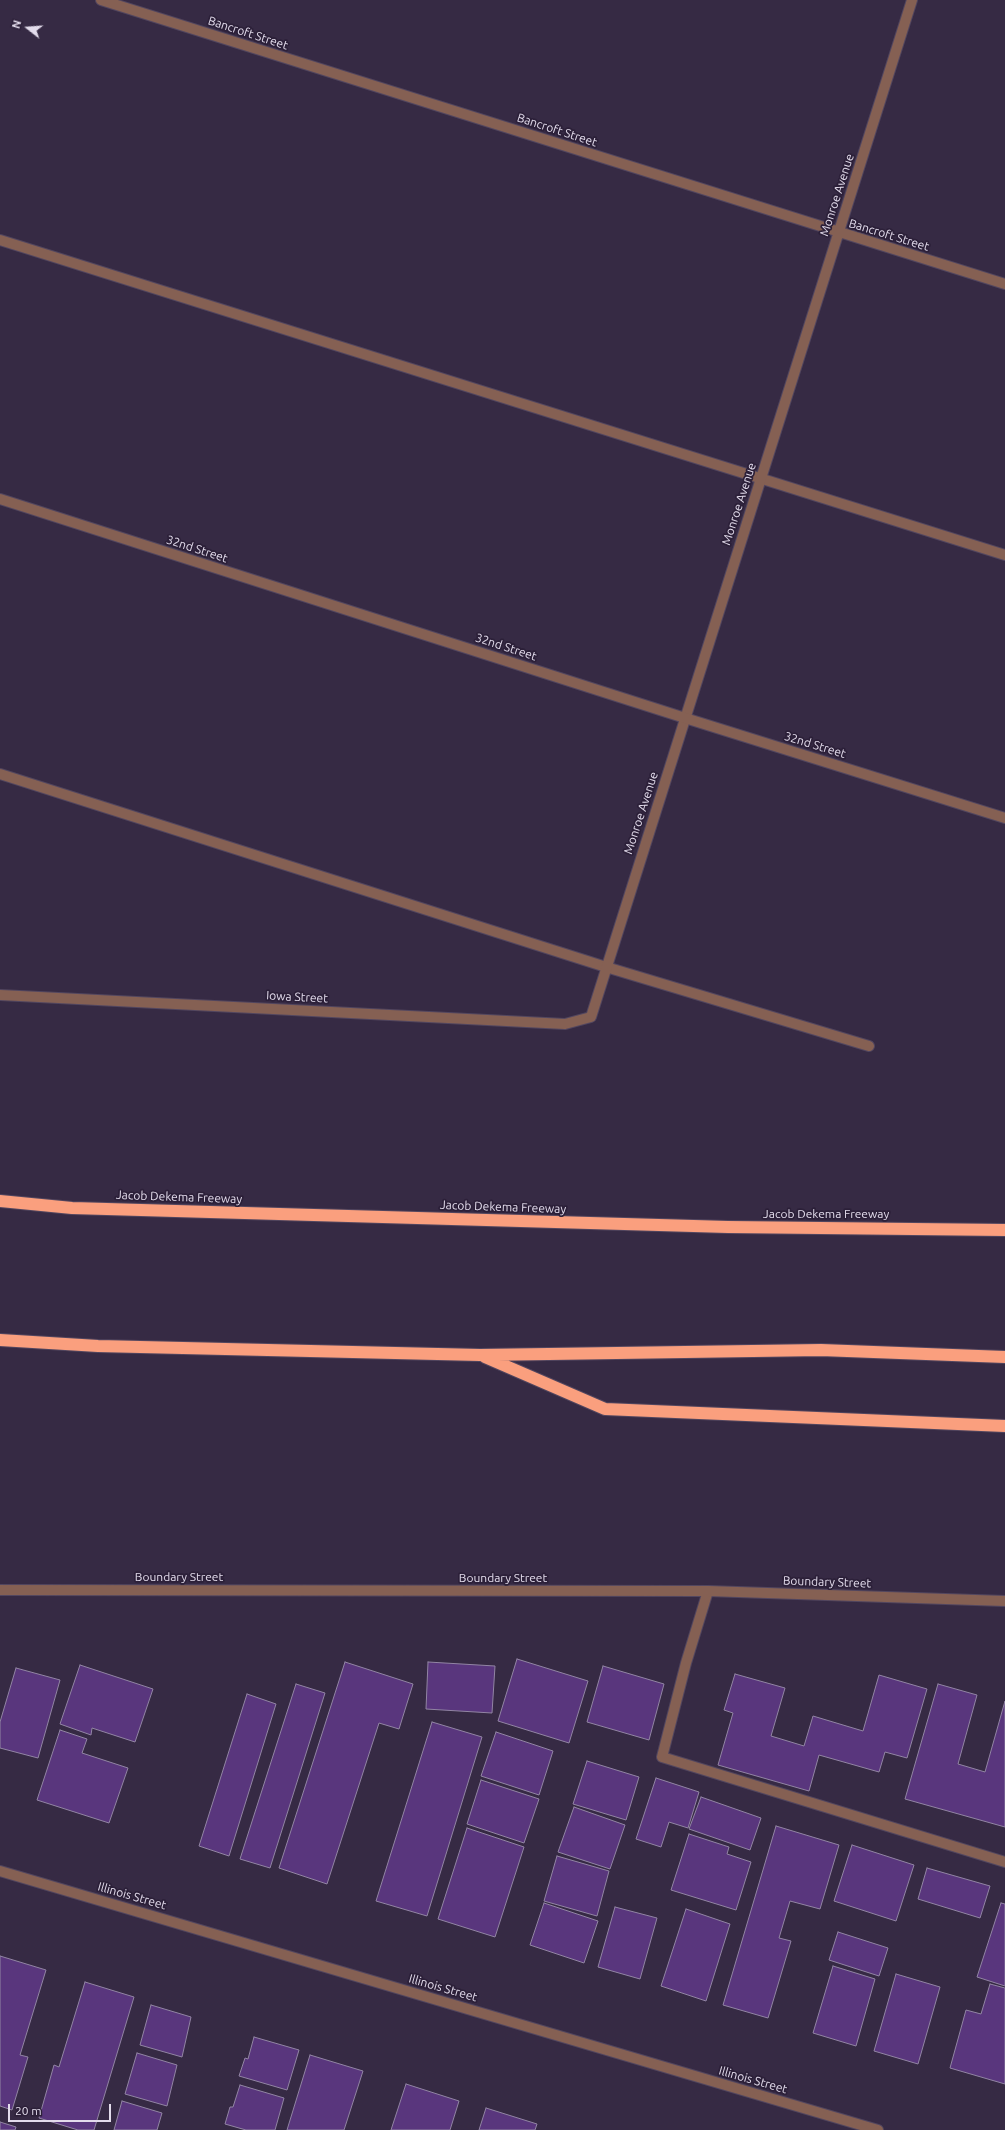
<!DOCTYPE html>
<style>
body{margin:0}
#map{position:relative;width:1005px;height:2130px;overflow:hidden;background:#362a44;font-family:Ubuntu,sans-serif}
canvas{display:block}
.north{position:absolute;left:8px;top:8px;width:40px;height:40px;-webkit-text-stroke:3px #2c2039;paint-order:stroke;rotate:287deg;font-size:11px;font-weight:700;line-height:16px;text-align:center;color:#e3dcec}
.north::after{content:'';display:block;margin:auto;width:14px;height:18px;background:#e3dcec;clip-path:polygon(50% 0,100% 100%,50% 72%,0 100%)}
.scale{position:absolute;left:8px;top:2104px;width:103px;height:18px;box-sizing:border-box;border:2px solid #e3dcec;border-top:0;padding-left:5px;font-size:12px;line-height:14px;white-space:nowrap;color:#e3dcec;-webkit-text-stroke:3px #2c2039;paint-order:stroke}
</style>
<div id="map">
<canvas width="1005" height="2130"></canvas>
<div class="north">N</div>
<div class="scale">20 m</div>
</div>
<script>
const g = document.querySelector('canvas').getContext('2d');
g.lineJoin = 'round';
function paint(path, color) { g.fillStyle = color; g.fill(path, 'evenodd'); }
const shape = rows => new Path2D(rows.map(r => 'M' + r).join(''));
function stroke(path, color, width, dash) { g.strokeStyle = color; g.lineWidth = width; g.lineCap = dash ? 'butt' : 'round'; g.setLineDash(dash || []); g.stroke(path); }
function write(font, color, halo, rows, align = 'center') {
  g.font = font + ' Ubuntu,sans-serif'; g.lineWidth = 3.5; g.setLineDash([]); g.textBaseline = 'middle'; g.strokeStyle = halo; g.fillStyle = color; for (const [text, x, y, turn = 0] of rows) {
    g.save(); g.translate(x, y); g.rotate((+turn || 0) * Math.PI / 180); g.textAlign = isNaN(turn) ? turn : align; if (halo) g.strokeText(text, 0, 0); g.fillText(text, 0, 0); g.restore();
  }
}
const building = shape([
 [517,1659,588,1681,569,1743,498,1721,517,1659],
 [345,1662,413,1684,399,1729,379,1723,327,1884,279,1868,345,1662],
 [428,1662,495,1666,492,1713,426,1709,428,1662],
 [80,1665,153,1689,135,1742,92,1728,91,1735,60,1724,80,1665],
 [603,1666,664,1684,649,1740,587,1722,603,1666],
 [16,1668,60,1680,38,1758,0,1748,0,1722,16,1668],
 [735,1674,785,1688,771,1736,804,1746,813,1716,863,1731,879,1675,927,1689,907,1758,885,1752,879,1772,819,1755,809,1791,718,1765,733,1713,724,1710,735,1674],
 [296,1684,325,1693,270,1868,240,1859,296,1684],
 [938,1684,977,1695,958,1764,985,1772,1005,1701,1005,1827,905,1799,938,1684],
 [247,1694,276,1704,229,1856,199,1846,247,1694],
 [432,1722,482,1737,427,1916,376,1901,432,1722],
 [60,1730,87,1739,82,1753,128,1768,109,1823,37,1800,60,1730],
 [496,1732,553,1751,539,1795,481,1776,496,1732],
 [587,1761,639,1777,626,1820,573,1804,587,1761],
 [656,1778,699,1792,688,1828,669,1822,661,1847,636,1839,656,1778],
 [481,1780,539,1799,524,1843,467,1824,481,1780],
 [701,1797,761,1818,750,1850,689,1829,701,1797],
 [574,1807,625,1825,610,1869,558,1852,574,1807],
 [776,1826,839,1845,820,1909,790,1901,779,1938,791,1941,768,2018,723,2005,776,1826],
 [467,1828,524,1847,495,1937,438,1919,467,1828],
 [689,1834,729,1847,727,1854,751,1862,736,1910,671,1890,689,1834],
 [852,1845,914,1865,896,1921,834,1901,852,1845],
 [557,1856,609,1871,597,1916,544,1901,557,1856],
 [927,1868,990,1886,980,1918,918,1899,927,1868],
 [544,1903,598,1921,584,1963,530,1945,544,1903],
 [1001,1903,1005,1904,1005,1986,977,1977,1001,1903],
 [615,1907,657,1918,640,1979,598,1967,615,1907],
 [686,1909,730,1924,706,2001,661,1986,686,1909],
 [838,1932,888,1948,879,1976,829,1960,838,1932],
 [0,1956,46,1970,20,2055,28,2057,12,2110,0,2106,0,1956],
 [833,1966,875,1979,856,2046,813,2033,833,1966],
 [896,1974,940,1987,918,2064,874,2051,896,1974],
 [85,1982,134,1997,94,2130,78,2130,39,2118,54,2065,59,2067,85,1982],
 [990,1984,1005,1988,1005,2084,950,2068,966,2010,981,2014,990,1984],
 [151,2005,191,2017,182,2057,140,2045,151,2005],
 [254,2037,299,2050,287,2090,239,2076,245,2058,248,2059,254,2037],
 [137,2053,177,2065,167,2106,125,2094,137,2053],
 [310,2055,363,2071,344,2130,287,2130,310,2055],
 [406,2084,459,2101,450,2130,391,2130,406,2084],
 [240,2085,284,2098,275,2130,246,2130,225,2124,230,2107,233,2107,240,2085],
 [122,2101,162,2113,157,2130,114,2130,122,2101],
 [486,2108,537,2124,535,2130,479,2130,486,2108],
 [0,2122,16,2127,15,2130,0,2130,0,2122]
]);
paint(building, '#59367d');
stroke(building, '#9285a4', 1);
const service = shape([
 [0,240,1005,555],
 [0,774,606,967,869,1046],
 [708,1591,686,1663,662,1757,1005,1862]
]);
const minor = shape([
 [101,0,1005,284],
 [0,995,565,1024,591,1017,912,0],
 [0,1590,708,1591,1005,1601],
 [0,1871,878,2130]
]);
const tertiary = shape([
 [0,499,685,718,1005,818]
]);
const motorway = shape([
 [0,1201,72,1208,728,1227,1005,1230],
 [0,1340,98,1346,480,1355,821,1350,1005,1357],
 [485,1357,605,1409,1005,1426]
]);
stroke(service, '#52465f', 12);
stroke(minor, '#52465f', 12);
stroke(tertiary, '#52465f', 12);
stroke(motorway, '#52465f', 14);
stroke(service, '#856053', 10);
stroke(minor, '#856053', 10);
stroke(tertiary, '#856053', 10);
stroke(motorway, '#fa9f7e', 12);
write('12px', '#e3dcec', '#2c2039', [
 ["Bancroft Street",248,33,18],
 ["Bancroft Street",557,130,18],
 ["Monroe Avenue",837,195,-72],
 ["Bancroft Street",889,235,17],
 ["Monroe Avenue",739,504,-72],
 ["32nd Street",197,549,18],
 ["32nd Street",506,647,18],
 ["32nd Street",815,745,17],
 ["Monroe Avenue",641,813,-72],
 ["Iowa Street",297,997,3],
 ["Jacob Dekema Freeway",179,1197,2],
 ["Jacob Dekema Freeway",503,1207,2],
 ["Jacob Dekema Freeway",826,1214],
 ["Boundary Street",179,1577],
 ["Boundary Street",503,1578],
 ["Boundary Street",827,1582,2],
 ["Illinois Street",132,1896,16],
 ["Illinois Street",443,1988,16],
 ["Illinois Street",753,2080,16]
]);
</script>
